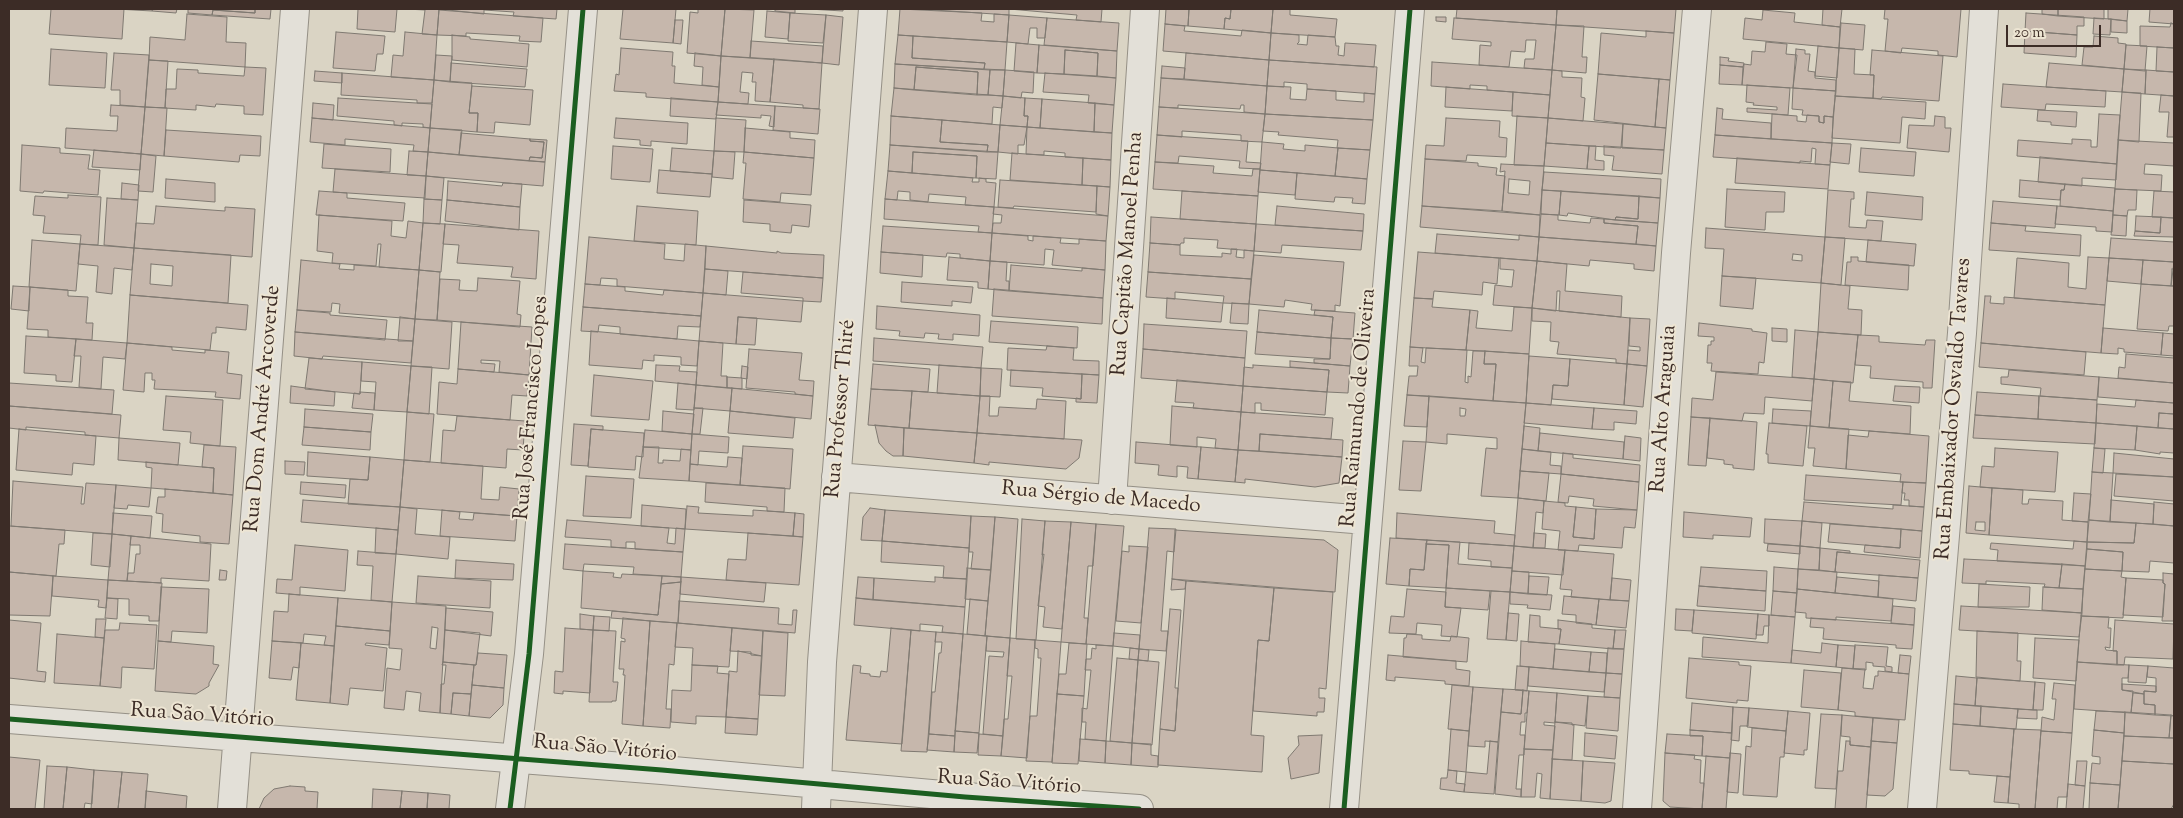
<!DOCTYPE html>
<meta charset="utf-8">
<style>
body{margin:0}
#map{position:relative;width:2183px;height:818px;overflow:hidden;background:#dad4c4;font-family:"Sorts Mill Goudy",serif}
canvas{display:block}
.frame{position:absolute;inset:0;border:10px solid #3c2c26;pointer-events:none}
.scale{position:absolute;left:2006px;top:25px;width:95px;height:22px;box-sizing:border-box;border:2px solid #3c2c26;border-top:0;padding-left:6px;font-size:15px;line-height:18px;white-space:nowrap;color:#3c2c26;-webkit-text-stroke:4px #ede5d3;paint-order:stroke}
</style>
<div id="map">
<canvas width="2183" height="818"></canvas>
<div class="frame"></div>
<div class="scale">20 m</div>
</div>
<script>
const g = document.querySelector('canvas').getContext('2d');
g.lineJoin = 'round';
function paint(path, color) { g.fillStyle = color; g.fill(path, 'evenodd'); }
const shape = rows => new Path2D(rows.map(r => 'M' + r).join(''));
function stroke(path, color, width, dash) { g.strokeStyle = color; g.lineWidth = width; g.lineCap = dash ? 'butt' : 'round'; g.setLineDash(dash || []); g.stroke(path); }
function write(font, color, halo, rows, align = 'center') {
  g.font = font + ' "Sorts Mill Goudy",serif'; g.lineWidth = 4; g.setLineDash([]); g.textBaseline = 'middle'; g.strokeStyle = halo; g.fillStyle = color; for (const [text, x, y, turn = 0] of rows) {
    g.save(); g.translate(x, y); g.rotate((+turn || 0) * Math.PI / 180); g.textAlign = isNaN(turn) ? turn : align; if (halo) g.strokeText(text, 0, 0); g.fillText(text, 0, 0); g.restore();
  }
}
const building = shape([
 [51,9,124,9,122,39,49,34,51,9],
 [116,9,153,9,152,11,116,9],
 [153,9,177,9,176,13,152,11,153,9],
 [188,9,255,9,255,13,213,10,212,15,188,13,188,9],
 [255,9,271,9,270,19,212,15,213,10,255,13,255,9],
 [358,9,397,9,395,32,357,29,358,9],
 [406,9,439,9,437,35,422,34,425,10,406,9],
 [439,9,557,9,556,19,513,16,514,12,484,10,484,14,439,9],
 [623,9,676,9,673,43,620,39,623,9],
 [698,9,725,9,721,56,687,53,690,12,698,13,698,9],
 [725,9,754,10,750,58,721,56,725,9],
 [775,9,795,9,795,13,775,11,775,9],
 [808,9,843,9,843,11,808,9],
 [900,9,982,13,981,21,994,22,994,14,1009,15,1007,42,898,35,900,9],
 [919,9,1009,9,1009,15,919,9],
 [1009,9,1102,9,1101,22,1076,20,1077,15,1009,9],
 [1166,9,1189,9,1188,26,1165,24,1166,9],
 [1189,9,1231,9,1230,19,1225,18,1224,29,1188,26,1189,9],
 [1231,9,1273,9,1271,33,1224,29,1225,18,1230,19,1231,9],
 [1273,9,1290,9,1290,15,1337,19,1335,37,1271,33,1273,9],
 [1457,9,1557,9,1556,25,1456,18,1457,9],
 [1557,9,1676,9,1674,33,1556,25,1557,9],
 [1823,9,1842,9,1840,27,1822,25,1823,9],
 [1885,9,1961,9,1957,57,1938,55,1938,51,1902,48,1901,53,1885,51,1888,19,1884,19,1885,9],
 [2042,9,2058,9,2058,16,2042,14,2042,9],
 [2058,9,2104,9,2104,19,2058,16,2058,9],
 [2108,9,2128,9,2127,21,2108,19,2108,9],
 [2150,9,2174,9,2174,24,2149,22,2150,9],
 [439,10,543,18,541,42,519,41,520,36,466,33,466,36,437,35,439,10],
 [1763,10,1795,13,1794,22,1840,27,1839,48,1743,39,1745,18,1762,20,1763,10],
 [767,11,790,13,788,39,765,37,767,11],
 [790,13,826,15,823,43,788,41,790,13],
 [2026,13,2084,17,2084,26,2077,26,2077,35,2025,31,2026,13],
 [187,14,227,17,226,42,246,43,245,67,149,60,150,37,185,40,187,14],
 [826,15,843,17,839,65,822,63,826,15],
 [1009,15,1047,18,1045,38,1037,38,1037,28,1030,28,1028,44,1007,42,1009,15],
 [1436,17,1446,17,1446,22,1436,21,1436,17],
 [1047,18,1119,23,1117,51,1044,45,1047,18],
 [1454,18,1556,25,1552,70,1524,68,1525,59,1534,59,1536,40,1526,40,1525,52,1511,51,1509,67,1479,65,1480,45,1491,46,1491,42,1452,39,1454,18],
 [2094,18,2111,19,2110,35,2093,34,2094,18],
 [2111,19,2127,21,2127,33,2111,32,2111,19],
 [675,20,683,20,681,44,673,43,675,20],
 [1841,23,1865,25,1863,50,1839,48,1841,23],
 [2171,23,2174,24,2174,48,2140,46,2140,26,2170,27,2171,23],
 [1165,24,1185,26,1184,31,1241,36,1242,30,1271,33,1269,60,1163,51,1165,24],
 [1556,25,1584,26,1582,57,1587,57,1586,73,1552,70,1556,25],
 [1646,31,1674,33,1670,80,1598,74,1601,33,1646,37,1646,31],
 [2025,31,2077,35,2076,57,2024,53,2025,31],
 [336,32,385,36,383,54,377,54,375,71,333,68,336,32],
 [405,32,437,35,434,80,391,77,393,55,403,56,405,32],
 [1271,33,1299,35,1299,42,1297,44,1307,45,1308,35,1335,37,1336,46,1339,46,1338,55,1344,56,1345,43,1376,45,1374,67,1269,60,1271,33],
 [452,35,470,37,470,39,529,44,527,67,452,60,452,35],
 [898,35,913,36,912,58,985,63,984,69,895,64,898,35],
 [913,36,1007,42,1005,70,984,69,985,63,912,58,913,36],
 [2094,36,2118,38,2118,43,2126,44,2124,69,2082,65,2084,47,2093,47,2094,36],
 [751,41,823,46,822,63,750,58,751,41],
 [1766,42,1787,44,1786,54,1797,55,1793,88,1742,85,1744,64,1751,65,1752,51,1765,52,1766,42],
 [1016,43,1039,45,1037,73,1014,71,1016,43],
 [1039,45,1117,51,1116,78,1097,76,1098,53,1065,50,1064,74,1037,73,1039,45],
 [2126,45,2147,46,2145,71,2124,69,2126,45],
 [1818,46,1839,48,1837,78,1815,76,1818,46],
 [2157,47,2174,48,2174,72,2156,71,2157,47],
 [621,48,673,52,672,66,675,66,674,83,719,87,718,102,646,97,646,93,614,91,616,74,619,75,621,48],
 [1839,48,1855,49,1854,74,1874,75,1873,98,1835,96,1839,48],
 [51,49,107,53,105,88,49,85,51,49],
 [1796,49,1805,50,1805,54,1810,54,1808,71,1815,72,1815,78,1836,80,1836,91,1793,88,1796,49],
 [1065,50,1098,53,1097,76,1064,74,1065,50],
 [1872,50,1943,56,1939,101,1882,97,1881,99,1873,98,1874,75,1870,75,1872,50],
 [114,53,149,55,145,107,120,105,120,90,111,90,114,53],
 [695,53,721,56,719,87,702,85,703,67,694,66,695,53],
 [1186,53,1269,60,1267,86,1184,79,1186,53],
 [436,55,452,56,450,82,434,80,436,55],
 [721,56,774,59,770,102,755,101,756,82,752,82,753,73,742,72,740,92,749,93,748,104,718,102,721,56],
 [1720,57,1729,58,1728,61,1744,63,1743,67,1720,65,1720,57],
 [774,59,822,63,819,109,803,108,803,105,770,102,774,59],
 [149,60,168,61,165,108,145,107,149,60],
 [1269,60,1377,67,1375,94,1307,89,1307,84,1284,82,1284,87,1267,86,1269,60],
 [1432,62,1552,70,1550,95,1487,90,1487,86,1470,85,1470,89,1431,86,1432,62],
 [451,63,527,69,525,87,450,82,451,63],
 [2049,63,2124,69,2122,92,2046,87,2049,63],
 [895,64,990,70,988,95,977,95,978,72,916,67,914,90,894,88,895,64],
 [1720,65,1743,67,1742,85,1719,84,1720,65],
 [1162,66,1185,68,1184,79,1161,78,1162,66],
 [245,67,266,68,263,115,244,114,244,106,216,104,215,107,196,105,196,110,165,108,166,89,176,89,177,69,198,70,198,73,244,76,245,67],
 [916,67,978,72,977,95,914,90,916,67],
 [2124,69,2146,70,2145,94,2122,92,2124,69],
 [990,70,1005,70,1003,96,988,95,990,70],
 [1005,70,1034,72,1033,93,1022,92,1021,98,1003,96,1005,70],
 [1552,70,1562,71,1562,77,1582,78,1581,97,1585,98,1583,121,1548,118,1552,70],
 [2146,70,2174,72,2174,96,2145,94,2146,70],
 [315,71,342,73,342,83,314,81,315,71],
 [342,73,434,80,432,103,417,103,417,100,341,95,342,73],
 [1045,73,1116,78,1114,105,1088,103,1089,95,1043,92,1045,73],
 [1598,74,1659,79,1655,127,1594,120,1598,74],
 [1161,78,1267,86,1265,114,1244,112,1244,105,1241,105,1240,109,1178,105,1178,108,1159,107,1161,78],
 [1659,79,1670,80,1666,128,1655,127,1659,79],
 [434,80,472,83,469,113,478,113,477,132,430,128,434,80],
 [2003,84,2106,91,2105,107,2046,104,2045,110,2001,107,2003,84],
 [1747,85,1790,88,1788,115,1747,112,1747,108,1777,110,1777,107,1753,105,1754,103,1746,102,1747,85],
 [472,86,533,90,530,125,495,122,494,133,477,132,478,113,469,113,472,86],
 [1267,86,1291,87,1290,99,1306,100,1307,89,1336,91,1336,100,1364,102,1364,93,1375,94,1373,120,1265,114,1267,86],
 [1446,87,1513,92,1512,111,1445,107,1446,87],
 [894,88,1003,96,1002,108,993,107,992,124,891,116,894,88],
 [1793,88,1836,91,1833,117,1824,116,1824,123,1819,122,1819,116,1802,115,1803,110,1792,109,1793,88],
 [1513,92,1550,95,1548,118,1512,116,1513,92],
 [2122,92,2141,93,2139,142,2118,140,2122,92],
 [2161,95,2174,96,2174,137,2167,137,2169,112,2159,112,2161,95],
 [1003,96,1025,98,1024,116,1028,116,1027,127,1000,125,1003,96],
 [1835,96,1926,102,1925,119,1902,117,1900,143,1832,138,1835,96],
 [338,98,432,104,430,128,423,127,423,124,402,123,402,126,394,125,394,121,337,116,338,98],
 [671,98,718,102,716,119,670,116,671,98],
 [1025,98,1042,99,1040,128,1027,127,1028,116,1024,116,1025,98],
 [1042,99,1095,103,1094,132,1040,128,1042,99],
 [718,102,775,106,774,127,769,126,771,116,761,115,761,118,716,115,718,102],
 [313,103,334,105,333,120,312,118,313,103],
 [1095,103,1114,105,1112,133,1094,132,1095,103],
 [111,105,145,107,141,154,65,148,66,128,117,131,118,116,110,116,111,105],
 [775,106,820,109,818,134,773,130,775,106],
 [145,107,167,108,164,156,141,154,145,107],
 [1159,107,1265,114,1262,142,1241,141,1241,135,1182,131,1182,137,1157,135,1159,107],
 [1717,108,1723,109,1722,119,1771,123,1771,139,1715,135,1717,108],
 [2038,110,2077,112,2076,127,2051,125,2051,122,2037,121,2038,110],
 [1265,114,1373,120,1370,150,1337,148,1338,140,1278,135,1279,132,1263,131,1265,114],
 [1772,114,1797,116,1797,121,1806,122,1807,115,1819,116,1819,122,1824,123,1824,116,1833,117,1832,143,1771,139,1772,114],
 [2099,114,2120,115,2117,164,2017,156,2018,140,2072,144,2072,139,2091,140,2091,147,2097,147,2099,114],
 [891,116,942,120,940,142,988,145,987,152,890,145,891,116],
 [1517,116,1548,118,1544,166,1514,165,1517,116],
 [1935,116,1945,117,1945,128,1951,128,1949,152,1907,148,1909,125,1934,126,1935,116],
 [312,118,430,128,428,152,413,151,414,145,345,139,345,145,310,142,312,118],
 [616,118,688,123,687,144,651,141,651,146,640,145,640,140,614,138,616,118],
 [716,118,746,120,744,152,714,151,716,118],
 [1446,118,1500,121,1499,137,1507,138,1506,157,1467,155,1466,161,1425,159,1426,145,1444,146,1446,118],
 [1548,118,1623,124,1621,148,1546,143,1548,118],
 [942,120,1000,125,998,152,987,152,988,145,940,142,942,120],
 [1623,124,1666,128,1664,150,1622,148,1623,124],
 [1000,125,1027,127,1024,145,1018,145,1018,154,998,152,1000,125],
 [1027,127,1112,133,1111,160,1065,157,1065,153,1044,151,1044,155,1026,154,1027,127],
 [430,128,462,130,459,155,428,152,430,128],
 [745,128,790,132,790,138,815,140,814,158,744,152,745,128],
 [166,130,261,136,260,156,240,155,239,162,164,156,166,130],
 [461,133,530,139,530,141,544,142,542,158,530,157,529,161,459,155,461,133],
 [1157,135,1248,141,1246,162,1261,163,1260,169,1239,168,1240,161,1179,156,1178,163,1155,162,1157,135],
 [1715,135,1832,143,1830,165,1815,164,1816,149,1812,148,1811,162,1800,161,1800,163,1713,157,1715,135],
 [530,139,547,140,545,162,529,161,530,157,542,158,544,142,530,141,530,139],
 [2118,140,2174,143,2174,166,2145,164,2144,174,2162,175,2161,191,2115,189,2118,140],
 [1262,142,1284,144,1283,149,1305,151,1305,145,1338,148,1335,176,1260,170,1262,142],
 [1546,143,1589,146,1587,169,1544,166,1546,143],
 [1832,143,1851,144,1849,164,1830,162,1832,143],
 [324,144,391,149,390,172,322,168,324,144],
 [22,145,60,148,60,153,90,155,88,169,100,170,98,195,44,191,43,193,20,191,22,145],
 [890,145,998,152,996,179,976,178,977,156,913,152,912,173,888,171,890,145],
 [613,146,653,149,650,182,611,179,613,146],
 [1589,146,1596,146,1595,160,1604,161,1604,170,1587,169,1589,146],
 [1604,146,1664,150,1662,174,1612,170,1614,156,1604,155,1604,146],
 [672,148,714,151,712,174,670,171,672,148],
 [1338,148,1370,150,1367,179,1335,176,1338,148],
 [1861,148,1916,152,1914,176,1859,172,1861,148],
 [94,150,141,154,140,170,92,167,94,150],
 [409,151,428,152,426,176,407,175,409,151],
 [714,151,735,152,733,179,712,177,714,151],
 [428,152,545,162,543,186,426,176,428,152],
 [744,152,814,158,811,195,781,193,780,202,743,199,746,163,743,163,744,152],
 [913,152,977,156,976,178,912,173,913,152],
 [1012,153,1083,158,1082,185,1010,180,1012,153],
 [141,154,156,156,153,192,138,191,141,154],
 [2040,157,2117,164,2116,180,2082,178,2082,186,2038,182,2040,157],
 [1083,158,1111,160,1110,187,1082,185,1083,158],
 [1737,158,1830,165,1828,189,1735,183,1737,158],
 [1425,159,1478,163,1478,166,1497,168,1496,175,1505,176,1502,211,1422,206,1425,159],
 [1155,162,1214,166,1213,173,1252,176,1253,169,1260,169,1258,196,1153,189,1155,162],
 [1501,164,1544,166,1540,215,1502,211,1505,171,1500,172,1501,164],
 [1509,179,1530,181,1529,195,1508,193,1509,179],
 [335,169,426,176,425,198,333,192,335,169],
 [659,170,712,174,710,197,657,193,659,170],
 [1260,170,1297,173,1295,195,1258,192,1260,170],
 [888,171,973,178,972,182,979,182,979,178,986,179,986,182,996,183,994,207,965,205,966,197,929,194,928,202,910,200,910,192,898,191,897,200,885,199,888,171],
 [1544,172,1661,179,1660,198,1542,190,1544,172],
 [1297,173,1367,179,1365,204,1352,203,1353,198,1335,197,1334,202,1295,199,1297,173],
 [426,176,444,178,442,200,424,199,426,176],
 [166,179,215,183,215,202,165,198,166,179],
 [1000,180,1097,186,1096,212,1014,206,1013,208,998,207,1000,180],
 [2020,180,2065,184,2064,190,2061,190,2060,200,2019,197,2020,180],
 [448,181,502,186,503,183,522,184,520,207,447,200,448,181],
 [122,183,139,185,138,200,121,199,122,183],
 [2065,184,2115,188,2113,211,2060,206,2061,190,2064,190,2065,184],
 [1097,186,1110,187,1108,216,1096,214,1097,186],
 [1727,189,1785,192,1784,212,1766,212,1765,230,1725,227,1727,189],
 [2115,189,2137,190,2136,210,2128,210,2127,216,2113,215,2115,189],
 [1542,190,1561,191,1559,215,1541,214,1542,190],
 [1828,190,1854,192,1854,199,1851,199,1849,227,1866,228,1867,220,1883,221,1881,241,1825,237,1828,190],
 [319,191,347,193,347,198,405,203,403,221,316,215,319,191],
 [1182,191,1258,196,1256,224,1180,219,1182,191],
 [1561,191,1639,196,1638,219,1616,217,1615,220,1568,213,1567,216,1559,215,1561,191],
 [2154,191,2174,192,2174,218,2152,217,2154,191],
 [1867,192,1923,197,1922,220,1865,215,1867,192],
 [68,195,101,197,98,245,80,244,81,235,43,233,45,216,33,215,35,196,68,198,68,195],
 [1639,196,1660,198,1658,223,1615,220,1616,217,1638,219,1639,196],
 [107,198,138,200,134,248,104,245,107,198],
 [424,199,442,200,440,224,423,223,424,199],
 [885,199,994,207,992,233,978,232,979,226,884,219,885,199],
 [447,200,520,207,519,230,445,221,447,200],
 [744,200,811,205,809,227,792,225,791,233,770,231,770,224,743,222,744,200],
 [1993,201,2057,206,2055,228,1991,223,1993,201],
 [156,206,225,211,225,207,255,209,252,257,134,248,136,223,154,224,156,206],
 [637,206,698,211,696,245,634,241,637,206],
 [1277,206,1364,214,1363,231,1275,225,1277,206],
 [1422,206,1540,215,1539,237,1420,227,1422,206],
 [2057,206,2113,211,2112,232,2096,231,2096,227,2055,224,2057,206],
 [994,207,1108,216,1106,241,992,233,993,223,1001,223,1002,215,993,214,994,207],
 [1541,214,1558,215,1558,220,1590,223,1591,218,1604,219,1604,223,1638,226,1636,244,1539,237,1541,214],
 [319,215,392,221,391,236,406,238,408,221,423,223,419,270,379,267,381,244,378,244,376,266,332,263,333,253,317,251,319,215],
 [2113,215,2127,216,2126,236,2111,235,2113,215],
 [2136,216,2161,217,2160,233,2135,231,2136,216],
 [1151,217,1256,224,1254,251,1217,248,1218,240,1184,238,1184,243,1181,243,1180,245,1150,243,1151,217],
 [2161,217,2174,218,2174,237,2134,236,2135,231,2160,233,2161,217],
 [1604,219,1658,223,1656,246,1636,244,1638,226,1604,223,1604,219],
 [423,223,445,224,441,272,419,270,423,223],
 [1991,223,2026,226,2025,231,2081,235,2080,256,1989,250,1991,223],
 [445,224,539,231,536,279,511,277,513,267,457,263,459,245,443,244,445,224],
 [1256,224,1363,231,1361,250,1282,245,1281,253,1254,251,1256,224],
 [883,226,992,233,990,261,960,258,960,254,947,253,946,257,881,252,883,226],
 [1706,228,1825,237,1821,283,1722,276,1724,249,1705,248,1706,228],
 [1793,254,1802,255,1802,261,1792,260,1793,254],
 [992,233,1028,236,1028,240,1033,241,1033,236,1061,238,1060,243,1079,244,1079,239,1106,241,1105,270,1052,265,1054,250,1045,249,1044,265,990,261,992,233],
 [1437,234,1519,240,1519,235,1539,237,1537,261,1435,253,1437,234],
 [589,237,665,244,664,259,684,261,685,244,706,246,703,293,617,286,617,279,601,278,600,285,585,284,589,237],
 [1539,237,1656,246,1654,271,1634,269,1634,264,1590,260,1589,266,1537,261,1539,237],
 [1825,237,1845,238,1841,285,1821,283,1825,237],
 [2111,238,2174,242,2174,262,2109,258,2111,238],
 [32,240,80,244,76,291,29,287,32,240],
 [1868,240,1916,244,1914,266,1866,262,1868,240],
 [1150,243,1180,245,1180,255,1222,257,1222,253,1231,254,1231,249,1237,249,1236,257,1244,258,1244,250,1254,251,1251,279,1148,272,1150,243],
 [80,244,134,248,132,270,114,268,112,294,96,292,98,266,78,264,80,244],
 [706,246,777,253,777,251,781,253,824,255,823,278,705,269,706,246],
 [134,248,231,255,228,303,130,295,134,248],
 [151,264,173,266,172,286,150,284,151,264],
 [881,252,923,255,922,277,880,273,881,252],
 [1418,252,1499,258,1497,284,1483,282,1482,295,1434,291,1433,299,1414,298,1418,252],
 [1254,255,1344,262,1340,306,1335,305,1335,311,1311,310,1312,304,1285,300,1284,307,1249,304,1254,255],
 [949,257,990,261,988,289,978,288,978,282,947,280,949,257],
 [1851,257,1858,257,1858,261,1909,265,1908,290,1845,285,1847,262,1851,262,1851,257],
 [2088,257,2109,258,2105,305,2014,298,2017,258,2069,263,2068,287,2086,289,2088,257],
 [1500,258,1537,261,1532,308,1493,305,1495,285,1512,287,1514,270,1500,269,1500,258],
 [2109,258,2143,260,2141,284,2107,281,2109,258],
 [301,260,340,264,339,269,354,270,354,265,419,270,415,319,339,313,340,304,332,303,331,312,297,310,301,260],
 [2143,260,2174,262,2171,286,2141,284,2143,260],
 [990,261,1007,262,1006,281,1009,281,1009,291,988,289,990,261],
 [1537,261,1567,264,1565,291,1622,296,1621,317,1559,311,1560,291,1557,291,1556,311,1532,308,1537,261],
 [1011,265,1082,271,1082,268,1105,270,1103,298,1009,291,1011,265],
 [705,269,728,271,726,295,703,293,705,269],
 [2172,269,2174,269,2174,286,2171,286,2172,269],
 [419,270,440,272,437,320,415,319,419,270],
 [743,272,823,278,821,302,803,301,803,298,741,293,743,272],
 [1148,272,1251,279,1249,304,1223,303,1224,296,1175,292,1175,299,1146,297,1148,272],
 [1722,276,1756,278,1753,309,1720,306,1722,276],
 [478,278,520,281,517,314,521,315,520,327,437,320,440,279,460,280,459,290,477,291,478,278],
 [902,282,973,287,971,303,952,301,952,306,901,302,902,282],
 [1821,283,1850,286,1848,309,1862,310,1861,335,1818,332,1821,283],
 [585,284,625,287,625,291,663,295,664,290,703,293,701,316,583,307,585,284],
 [2141,284,2174,286,2174,326,2169,326,2168,331,2137,329,2141,284],
 [13,286,30,287,29,311,11,309,13,286],
 [30,287,68,290,68,296,88,297,86,323,93,323,92,340,48,337,48,330,27,329,30,287],
 [994,289,1103,298,1102,324,992,316,994,289],
 [703,293,803,301,801,322,738,317,736,344,699,341,703,293],
 [130,295,248,305,246,330,216,327,216,333,212,333,210,350,127,343,130,295],
 [1985,296,1991,296,1990,303,2004,304,2004,297,2105,305,2101,353,1981,343,1985,296],
 [1167,298,1223,303,1221,322,1166,318,1167,298],
 [1414,298,1433,299,1432,307,1470,310,1466,350,1410,347,1414,298],
 [1232,303,1249,304,1248,324,1230,323,1232,303],
 [877,306,980,315,979,336,953,334,953,340,938,339,939,334,925,333,924,338,899,336,900,331,876,329,877,306],
 [583,307,701,316,700,327,678,326,677,339,620,334,620,327,599,325,598,332,581,331,583,307],
 [1514,307,1532,308,1529,354,1466,350,1470,310,1478,311,1476,328,1512,331,1514,307],
 [1532,308,1630,318,1627,364,1616,363,1616,359,1557,354,1559,342,1550,341,1551,322,1532,321,1532,308],
 [297,310,330,313,330,315,387,320,385,340,295,332,297,310],
 [1259,310,1333,317,1331,338,1257,332,1259,310],
 [1315,310,1355,313,1353,339,1331,338,1333,317,1314,315,1315,310],
 [400,317,415,319,413,341,398,341,400,317],
 [738,317,757,318,755,345,736,344,738,317],
 [1630,318,1650,319,1647,366,1627,364,1628,350,1640,351,1640,347,1629,346,1630,318],
 [415,319,452,322,449,369,411,366,415,319],
 [991,321,1078,327,1077,348,989,342,991,321],
 [461,322,532,327,529,375,499,372,500,361,481,360,481,363,495,364,494,372,458,369,461,322],
 [1699,323,1752,329,1752,331,1767,333,1764,363,1759,362,1758,374,1711,371,1712,363,1707,363,1708,345,1711,345,1711,341,1714,341,1714,337,1698,336,1699,323],
 [1144,324,1247,331,1245,358,1143,349,1144,324],
 [1772,328,1787,329,1787,342,1772,341,1772,328],
 [2103,328,2163,333,2161,355,2124,352,2124,349,2118,348,2118,354,2101,353,2103,328],
 [1795,330,1818,332,1814,379,1792,377,1795,330],
 [591,331,699,341,697,366,681,365,681,357,654,355,654,361,643,360,642,369,589,365,591,331],
 [295,332,413,341,411,363,323,356,322,359,294,356,295,332],
 [1257,332,1331,338,1330,359,1255,354,1257,332],
 [1818,332,1858,335,1853,383,1814,379,1818,332],
 [2163,333,2174,334,2174,356,2161,355,2163,333],
 [1858,335,1879,336,1879,342,1925,345,1926,340,1935,340,1932,388,1923,388,1923,382,1870,378,1871,366,1855,365,1858,335],
 [26,336,76,339,72,382,56,381,56,375,24,373,26,336],
 [874,338,983,347,981,368,873,361,874,338],
 [1331,338,1353,339,1350,366,1314,363,1314,359,1330,359,1331,338],
 [76,339,127,343,125,359,103,357,101,389,79,387,81,356,74,356,76,339],
 [699,341,723,343,721,376,727,376,727,388,696,385,699,341],
 [127,343,172,347,172,350,205,353,205,350,229,352,227,373,242,375,240,399,215,397,216,392,154,389,155,380,152,380,152,373,145,373,144,392,123,390,127,343],
 [1981,343,2086,352,2084,375,1979,367,1981,343],
 [1047,346,1074,348,1073,360,1099,361,1099,375,1007,370,1008,348,1046,350,1047,346],
 [1410,347,1423,348,1421,362,1425,363,1426,348,1467,350,1465,382,1468,383,1468,376,1471,377,1473,351,1485,351,1484,364,1496,364,1493,401,1407,395,1409,376,1417,376,1418,366,1409,366,1410,347],
 [749,349,802,353,799,380,814,381,813,396,795,394,795,392,746,388,749,349],
 [1143,349,1245,358,1243,386,1141,378,1143,349],
 [1485,351,1529,354,1526,403,1493,401,1496,364,1484,364,1485,351],
 [2126,354,2174,358,2174,383,2118,378,2119,367,2125,368,2126,354],
 [1529,356,1570,359,1568,386,1553,385,1551,405,1526,403,1529,356],
 [309,358,362,362,360,394,305,389,309,358],
 [1570,359,1627,364,1624,405,1552,399,1553,385,1568,386,1570,359],
 [1290,361,1350,366,1348,393,1327,392,1329,370,1290,367,1290,361],
 [362,362,411,366,407,412,374,410,376,382,361,381,362,362],
 [873,364,930,369,928,392,871,389,873,364],
 [1627,364,1647,366,1643,407,1624,405,1627,364],
 [656,365,680,366,679,371,697,372,696,385,655,381,656,365],
 [939,365,981,368,980,396,937,393,939,365],
 [1253,365,1329,370,1327,392,1243,386,1244,367,1253,368,1253,365],
 [411,366,432,367,429,414,407,412,411,366],
 [742,366,748,367,747,379,741,378,742,366],
 [981,368,1002,369,1000,397,980,396,981,368],
 [458,369,529,375,527,396,512,395,510,420,437,414,439,382,457,384,458,369],
 [1011,370,1082,374,1081,399,1042,396,1043,388,1010,386,1011,370],
 [2009,370,2099,377,2097,400,2040,396,2041,388,2001,384,2001,377,2008,377,2009,370],
 [1716,372,1814,379,1812,401,1765,397,1764,414,1744,413,1742,421,1691,417,1692,398,1713,400,1716,372],
 [1082,374,1099,375,1097,403,1076,402,1076,398,1081,399,1082,374],
 [594,375,653,381,649,420,591,416,594,375],
 [727,377,742,378,742,389,727,388,727,377],
 [2099,377,2174,383,2174,403,2098,397,2099,377],
 [1814,379,1833,381,1829,428,1810,426,1814,379],
 [1177,380,1243,386,1241,412,1193,408,1194,403,1175,402,1177,380],
 [1833,381,1851,382,1849,401,1911,406,1910,434,1829,428,1833,381],
 [9,383,114,390,112,414,9,406,9,383],
 [678,383,696,385,694,410,676,409,678,383],
 [696,385,732,388,730,411,694,408,696,385],
 [291,386,335,392,334,406,290,403,291,386],
 [1243,386,1327,392,1325,415,1261,410,1261,403,1255,403,1255,413,1241,412,1243,386],
 [1895,386,1920,387,1919,403,1893,401,1895,386],
 [732,388,813,396,811,419,730,411,732,388],
 [871,389,912,391,909,428,868,425,871,389],
 [912,391,980,396,977,433,909,428,912,391],
 [360,392,375,393,374,410,352,408,354,393,360,394,360,392],
 [1977,392,2039,396,2038,419,1975,415,1977,392],
 [1407,395,1429,396,1427,427,1404,426,1407,395],
 [166,396,223,400,220,446,190,443,191,432,163,430,166,396],
 [980,396,990,396,989,416,998,416,999,407,1036,409,1037,399,1066,401,1064,439,977,433,980,396],
 [1429,396,1526,403,1518,498,1481,496,1486,448,1497,449,1497,438,1447,434,1447,444,1426,442,1429,396],
 [1460,408,1466,409,1465,416,1460,416,1460,408],
 [2039,396,2097,400,2096,423,2038,419,2039,396],
 [2136,400,2174,403,2174,414,2159,413,2158,428,2096,423,2097,404,2135,407,2136,400],
 [1526,403,1594,408,1592,429,1524,423,1526,403],
 [9,406,121,415,119,438,85,435,85,432,26,427,26,430,9,428,9,406],
 [1172,406,1241,412,1238,450,1215,448,1216,439,1197,437,1197,447,1170,445,1172,406],
 [694,408,703,408,700,434,692,434,694,408],
 [1594,408,1637,411,1636,424,1614,422,1614,430,1592,429,1594,408],
 [305,409,373,414,371,432,304,427,305,409],
 [1773,409,1811,411,1810,426,1772,423,1773,409],
 [663,411,694,414,692,434,662,431,663,411],
 [730,411,795,418,793,438,728,433,730,411],
 [407,412,434,414,430,462,404,460,407,412],
 [1241,412,1333,418,1331,439,1260,434,1259,451,1238,450,1241,412],
 [2159,413,2174,414,2174,429,2158,428,2159,413],
 [1975,415,2096,423,2095,444,1973,438,1975,415],
 [457,416,525,421,523,450,507,449,506,468,441,463,443,430,455,431,457,416],
 [1691,417,1710,418,1706,466,1688,465,1691,417],
 [1710,418,1757,422,1754,470,1733,468,1733,465,1724,464,1724,460,1707,458,1710,418],
 [1769,423,1807,426,1803,466,1768,463,1768,454,1766,454,1769,423],
 [2096,423,2137,426,2135,450,2094,448,2096,423],
 [574,424,603,426,603,430,591,429,588,466,571,465,574,424],
 [875,425,904,428,903,456,893,456,886,451,879,443,875,425],
 [1524,426,1540,428,1538,451,1522,449,1524,426],
 [1810,426,1849,429,1846,469,1813,466,1815,448,1808,448,1810,426],
 [2137,426,2174,429,2174,453,2160,452,2160,454,2135,450,2137,426],
 [304,427,371,432,370,450,302,445,304,427],
 [904,428,977,433,974,463,903,456,904,428],
 [19,429,96,436,94,465,73,463,72,475,16,470,19,429],
 [591,429,644,433,643,457,636,456,635,470,588,467,591,429],
 [645,430,692,434,691,450,643,447,645,430],
 [1869,431,1929,436,1926,483,1900,482,1901,474,1846,469,1848,435,1868,437,1869,431],
 [977,433,1082,440,1079,458,1066,469,989,462,989,465,974,463,977,433],
 [1540,433,1624,442,1623,459,1538,451,1540,433],
 [692,434,729,437,728,453,699,451,698,465,690,464,692,434],
 [1260,434,1343,440,1342,457,1259,451,1260,434],
 [1625,436,1641,438,1640,461,1623,459,1625,436],
 [119,438,180,443,178,465,118,460,119,438],
 [1403,441,1426,442,1421,491,1399,490,1403,441],
 [1136,442,1201,447,1198,479,1187,478,1188,467,1177,466,1177,477,1158,475,1159,465,1135,463,1136,442],
 [204,445,236,447,233,495,213,493,214,468,202,467,204,445],
 [743,446,793,449,790,489,740,485,743,446],
 [643,447,659,447,658,463,663,463,663,460,680,461,681,449,691,450,689,481,639,478,643,447],
 [1201,447,1238,450,1235,482,1198,479,1201,447],
 [1995,448,2058,452,2055,492,1980,487,1982,466,1994,467,1995,448],
 [2094,448,2105,449,2103,473,2092,472,2094,448],
 [1522,449,1551,452,1550,465,1561,466,1561,474,1520,471,1522,449],
 [1238,450,1342,457,1339,483,1315,487,1245,479,1245,483,1235,482,1238,450],
 [308,452,370,457,368,480,307,476,308,452],
 [1563,453,1573,454,1573,458,1640,465,1639,482,1561,474,1563,453],
 [2114,453,2174,459,2174,477,2113,473,2114,453],
 [370,457,404,460,400,507,348,504,350,479,368,480,370,457],
 [728,457,742,458,740,485,689,481,690,464,727,467,728,457],
 [404,460,483,466,481,499,499,500,500,487,519,489,517,516,400,507,404,460],
 [285,461,305,462,304,475,285,474,285,461],
 [146,462,214,468,213,493,151,488,152,468,146,467,146,462],
 [1520,471,1549,473,1546,501,1518,498,1520,471],
 [2092,472,2113,473,2110,522,2089,520,2092,472],
 [1561,474,1639,482,1637,510,1593,506,1594,499,1569,496,1568,503,1558,502,1561,474],
 [2116,474,2174,477,2174,501,2114,496,2116,474],
 [1806,475,1903,482,1901,505,1804,500,1806,475],
 [586,476,634,479,631,518,583,516,586,476],
 [13,481,83,487,81,504,84,504,86,483,116,485,112,534,11,526,13,481],
 [301,482,346,485,345,498,300,494,301,482],
 [1903,482,1926,483,1924,507,1909,506,1909,500,1904,500,1905,493,1902,493,1903,482],
 [706,483,785,488,784,512,767,511,767,507,705,502,706,483],
 [116,485,151,488,149,507,128,505,127,509,114,508,116,485],
 [1969,486,1992,488,1989,535,1966,533,1969,486],
 [1976,522,1985,522,1985,531,1975,530,1976,522],
 [1992,488,2023,490,2022,504,2028,504,2029,499,2063,501,2062,520,2088,522,2087,542,1989,535,1992,488],
 [165,489,233,495,229,544,200,542,200,536,162,532,163,514,156,513,158,497,165,497,165,489],
 [2074,493,2091,494,2088,522,2072,521,2074,493],
 [1518,498,1544,501,1543,513,1536,512,1533,548,1514,546,1518,498],
 [303,500,400,507,398,530,301,522,303,500],
 [2111,500,2154,504,2153,524,2110,522,2111,500],
 [1544,501,1565,503,1565,506,1576,507,1573,537,1594,539,1596,509,1637,510,1635,528,1624,527,1622,548,1579,545,1578,551,1558,550,1560,531,1542,529,1544,501],
 [1804,502,1893,509,1893,505,1924,507,1922,531,1802,521,1804,502],
 [2154,502,2174,504,2174,526,2153,524,2154,502],
 [642,505,686,509,685,529,641,526,642,505],
 [687,506,699,507,698,513,753,516,753,510,795,513,793,536,685,529,687,506],
 [400,507,417,509,415,534,450,537,448,559,396,554,400,507],
 [1576,507,1596,509,1594,539,1573,537,1576,507],
 [870,508,885,510,882,541,861,540,863,517,870,508],
 [442,510,460,512,459,519,473,520,474,513,517,516,515,541,440,536,442,510],
 [885,510,971,516,969,548,882,541,885,510],
 [1684,512,1752,518,1750,537,1713,535,1713,539,1683,537,1684,512],
 [113,513,152,516,150,538,112,534,113,513],
 [795,513,804,514,803,537,793,536,795,513],
 [1397,513,1495,521,1494,533,1515,535,1514,546,1396,538,1397,513],
 [971,516,995,517,991,570,971,569,973,552,969,552,971,516],
 [995,517,1018,519,1010,638,985,636,995,517],
 [1022,519,1045,521,1036,640,1016,639,1022,519],
 [1765,519,1802,521,1800,546,1764,543,1765,519],
 [567,520,669,528,667,543,675,544,676,528,685,529,683,552,635,549,635,542,626,542,626,548,611,547,611,540,565,537,567,520],
 [2089,520,2136,523,2134,543,2087,542,2089,520],
 [1045,521,1071,522,1062,629,1043,627,1045,607,1038,606,1044,554,1042,555,1045,521],
 [1802,521,1822,523,1820,548,1800,546,1802,521],
 [1071,522,1096,524,1093,566,1088,566,1084,618,1088,618,1086,644,1061,642,1071,522],
 [2136,523,2174,526,2174,563,2150,561,2149,572,2122,571,2123,552,2087,549,2087,542,2134,543,2136,523],
 [1096,524,1124,526,1113,646,1086,644,1096,524],
 [1830,524,1901,529,1900,548,1828,542,1830,524],
 [9,526,65,530,64,544,59,544,56,576,9,572,9,526],
 [376,528,398,530,396,554,375,553,376,528],
 [1149,528,1176,529,1174,552,1167,551,1161,631,1168,631,1166,651,1139,649,1149,528],
 [1901,529,1922,531,1920,558,1864,552,1865,545,1900,548,1901,529],
 [1175,530,1324,540,1338,550,1335,592,1172,579,1175,530],
 [93,533,112,534,110,567,91,565,93,533],
 [748,533,803,537,799,585,726,580,728,559,746,560,748,533],
 [1534,533,1546,534,1545,548,1533,548,1534,533],
 [112,534,131,536,127,581,108,580,112,534],
 [131,536,211,544,209,581,161,578,161,583,127,581,128,573,134,573,136,554,140,554,140,545,130,545,131,536],
 [1390,538,1427,540,1424,570,1410,569,1409,586,1386,584,1390,538],
 [1427,540,1460,542,1458,564,1512,568,1510,592,1446,588,1449,545,1426,544,1427,540],
 [882,541,969,548,967,579,943,578,944,566,881,562,882,541],
 [2074,541,2087,542,2085,566,1997,561,1998,550,1990,549,1991,543,2073,549,2074,541],
 [1469,543,1514,546,1512,568,1491,567,1491,561,1468,559,1469,543],
 [565,544,683,552,681,577,633,574,634,567,584,564,583,571,563,569,565,544],
 [1426,544,1449,545,1446,588,1409,586,1410,569,1424,570,1426,544],
 [1768,544,1800,546,1800,554,1767,551,1768,544],
 [295,545,348,550,345,591,300,587,300,595,276,593,277,579,292,580,295,545],
 [1129,546,1148,547,1141,623,1116,621,1122,551,1129,552,1129,546],
 [1514,546,1565,550,1563,575,1512,571,1514,546],
 [1800,546,1820,548,1819,570,1798,569,1800,546],
 [1820,548,1850,551,1850,553,1837,552,1835,572,1819,570,1820,548],
 [2087,549,2123,552,2122,571,2085,569,2087,549],
 [1565,550,1614,554,1610,600,1571,597,1572,590,1560,589,1565,550],
 [358,551,396,554,392,602,371,600,373,566,357,565,358,551],
 [1837,552,1920,560,1918,578,1835,572,1837,552],
 [1964,559,2062,564,2059,588,2044,587,2045,584,1986,581,1986,584,1962,583,1964,559],
 [456,560,514,564,513,580,455,578,456,560],
 [2062,564,2085,566,2083,589,2059,588,2062,564],
 [1701,567,1767,571,1766,591,1699,586,1701,567],
 [1774,567,1798,569,1797,593,1773,591,1774,567],
 [967,568,991,570,988,601,965,599,967,568],
 [1798,569,1837,572,1835,593,1797,589,1798,569],
 [2085,569,2122,571,2121,577,2126,578,2123,618,2081,616,2085,569],
 [220,570,227,571,226,580,219,580,220,570],
 [583,571,614,573,613,577,621,578,622,574,662,576,658,615,581,608,583,571],
 [1512,571,1529,572,1528,594,1510,592,1512,571],
 [9,572,53,576,50,616,9,615,9,572],
 [2163,573,2174,574,2174,621,2162,621,2165,584,2163,583,2163,573],
 [1879,575,1918,578,1916,601,1878,597,1879,575],
 [53,576,108,580,106,608,98,607,99,600,52,596,53,576],
 [418,576,491,581,490,608,416,603,418,576],
 [662,576,681,577,681,582,661,584,662,576],
 [1529,576,1549,577,1547,595,1528,594,1529,576],
 [681,577,766,583,764,602,680,594,681,577],
 [858,577,874,578,873,600,856,598,858,577],
 [935,577,967,579,965,607,873,600,874,578,935,582,935,577],
 [1837,577,1879,581,1878,597,1835,593,1837,577],
 [1612,578,1631,580,1629,601,1610,600,1612,578],
 [2126,578,2163,580,2163,583,2165,584,2163,617,2123,615,2126,578],
 [1172,579,1186,581,1185,589,1171,590,1172,579],
 [108,580,162,583,159,621,149,621,149,616,129,615,129,599,107,598,108,580],
 [1186,581,1274,588,1269,641,1258,640,1251,735,1264,736,1262,772,1158,765,1160,729,1175,731,1186,581],
 [681,582,678,623,611,618,612,611,658,615,661,584,681,582],
 [1979,584,2030,587,2029,607,1978,607,1979,584],
 [1699,586,1766,591,1765,611,1697,606,1699,586],
 [161,587,209,589,207,633,172,631,171,642,158,641,161,587],
 [2043,587,2083,589,2082,613,2042,610,2043,587],
 [1274,588,1333,592,1326,689,1319,688,1319,698,1325,698,1324,712,1317,712,1317,716,1253,711,1258,640,1269,641,1274,588],
 [1446,588,1490,591,1488,610,1445,607,1446,588],
 [1407,589,1446,592,1445,607,1461,608,1457,637,1441,636,1442,625,1417,623,1416,634,1389,633,1391,616,1404,617,1407,589],
 [1797,589,1893,599,1891,621,1836,617,1836,620,1806,618,1806,613,1795,612,1797,589],
 [1491,591,1510,592,1506,640,1487,639,1491,591],
 [1773,591,1797,593,1795,617,1771,615,1773,591],
 [1510,592,1552,595,1550,610,1527,608,1528,605,1510,604,1510,592],
 [289,594,338,598,334,646,324,645,326,636,304,634,303,643,272,641,274,611,288,612,289,594],
 [1564,596,1599,599,1596,625,1576,623,1576,615,1562,614,1564,596],
 [107,598,118,599,117,619,105,618,107,598],
 [338,598,392,602,390,631,336,626,338,598],
 [856,598,965,607,963,634,942,632,943,626,920,624,920,631,854,625,856,598],
 [970,599,988,601,985,636,967,634,970,599],
 [1599,599,1629,601,1626,628,1596,625,1599,599],
 [679,601,779,608,778,624,792,625,793,610,797,610,795,633,678,623,679,601],
 [392,602,446,606,440,713,419,711,421,693,406,691,404,710,384,708,387,668,400,670,402,649,389,648,392,602],
 [432,627,438,628,436,649,430,648,432,627],
 [1893,606,1915,608,1914,625,1891,623,1893,606],
 [1961,606,2082,613,2079,637,1959,630,1961,606],
 [446,608,493,612,491,636,445,630,446,608],
 [1170,609,1181,610,1175,688,1178,688,1175,731,1160,729,1170,609],
 [1676,609,1694,610,1692,631,1675,630,1676,609],
 [1694,610,1758,614,1756,639,1692,633,1694,610],
 [1508,613,1519,614,1517,641,1506,640,1508,613],
 [580,614,594,616,593,630,580,629,580,614],
 [1758,614,1769,615,1769,626,1764,626,1763,635,1756,635,1758,614],
 [1530,615,1540,616,1540,627,1561,629,1559,644,1528,642,1530,615],
 [1769,615,1795,617,1791,663,1702,657,1703,637,1768,643,1769,615],
 [594,616,610,617,609,631,593,630,594,616],
 [2081,616,2109,617,2108,628,2111,628,2110,648,2105,647,2106,650,2117,651,2117,665,2077,662,2081,616],
 [623,618,650,621,643,726,622,724,625,675,623,675,624,669,619,669,621,641,625,642,625,639,621,638,623,618],
 [1811,618,1914,625,1912,649,1896,648,1896,645,1823,639,1824,628,1810,627,1811,618],
 [96,619,106,619,104,638,95,637,96,619],
 [9,620,41,623,37,671,46,672,45,682,9,678,9,620],
 [1558,620,1592,624,1592,628,1615,630,1613,649,1559,644,1561,629,1558,629,1558,620],
 [2115,620,2174,624,2173,659,2125,657,2124,665,2117,665,2117,651,2113,651,2115,620],
 [650,621,677,623,674,665,669,664,666,709,671,709,670,728,643,726,650,621],
 [120,623,157,625,154,669,122,667,121,688,100,686,105,630,119,630,120,623],
 [677,623,732,628,729,667,692,665,693,648,675,647,677,623],
 [336,626,390,631,389,645,366,643,365,645,387,648,383,691,350,688,348,705,330,703,336,626],
 [565,628,593,630,590,693,563,691,563,694,554,693,555,671,563,672,565,628],
 [732,628,763,631,762,656,751,655,751,652,730,651,732,628],
 [891,628,911,630,902,744,846,740,853,665,861,666,860,673,870,674,870,676,880,677,881,671,887,672,891,628],
 [445,630,480,633,476,665,443,662,445,630],
 [593,630,616,631,613,682,618,682,616,701,612,701,612,702,589,702,593,630],
 [911,630,936,632,927,752,901,751,911,630],
 [1615,630,1626,630,1624,649,1613,649,1615,630],
 [763,631,788,633,785,696,759,695,763,631],
 [1977,631,2018,633,2017,661,2021,661,2020,681,1976,677,1977,631],
 [936,632,963,634,955,736,929,734,932,692,935,692,939,653,941,653,942,642,935,642,936,632],
 [1114,633,1140,635,1139,649,1113,646,1114,633],
 [57,634,104,638,100,686,54,683,57,634],
 [963,634,987,636,979,733,955,731,963,634],
 [1407,634,1422,635,1422,639,1450,641,1451,636,1469,638,1467,662,1403,657,1404,638,1406,638,1407,634],
 [987,636,1010,638,1003,736,983,734,989,656,1003,657,1004,652,986,651,987,636],
 [1010,638,1035,640,1027,758,1001,756,1004,719,1008,719,1012,676,1007,676,1010,638],
 [2035,638,2079,640,2076,681,2033,678,2035,638],
 [1035,640,1061,642,1052,762,1026,761,1030,716,1037,716,1041,658,1038,658,1038,649,1035,648,1035,640],
 [158,641,214,646,213,664,219,665,209,683,209,686,196,694,155,691,158,641],
 [272,641,301,643,299,668,293,667,291,680,269,678,272,641],
 [1521,641,1555,644,1553,669,1520,666,1521,641],
 [301,643,334,646,330,703,296,700,301,643],
 [1069,643,1087,644,1084,696,1057,694,1059,674,1066,674,1069,643],
 [1822,643,1838,645,1836,667,1791,663,1792,650,1821,653,1822,643],
 [1096,645,1113,646,1106,741,1085,739,1086,722,1082,722,1082,708,1087,709,1091,670,1085,670,1086,659,1091,659,1092,648,1096,649,1096,645],
 [1838,645,1855,646,1853,669,1836,667,1838,645],
 [1855,645,1888,647,1886,666,1892,667,1892,672,1885,671,1885,667,1873,666,1873,663,1866,662,1866,670,1853,669,1855,645],
 [1130,648,1139,649,1138,660,1129,659,1130,648],
 [1608,648,1624,649,1622,674,1606,673,1608,648],
 [1139,649,1149,650,1148,661,1138,660,1139,649],
 [1555,649,1591,652,1589,672,1553,669,1555,649],
 [738,651,762,656,758,719,726,717,729,671,737,672,738,651],
 [1591,652,1607,653,1606,673,1589,672,1591,652],
 [478,653,507,655,504,688,472,685,474,665,476,665,478,653],
 [1388,655,1456,661,1456,669,1470,671,1469,686,1445,684,1445,681,1395,677,1395,681,1386,680,1388,655],
 [1900,655,1911,656,1909,674,1898,673,1900,655],
 [1117,658,1138,660,1132,743,1110,741,1117,658],
 [1689,658,1739,662,1739,665,1751,666,1748,701,1737,700,1737,703,1686,698,1689,658],
 [1138,660,1159,662,1152,745,1132,743,1138,660],
 [443,662,474,665,471,694,453,693,451,714,440,713,441,684,444,684,446,665,442,665,443,662],
 [2077,662,2129,665,2128,678,2122,678,2122,690,2133,691,2131,713,2074,709,2077,662],
 [692,665,718,666,717,673,729,674,726,717,696,716,696,724,671,722,672,690,691,691,692,665],
 [2129,665,2148,666,2146,683,2128,682,2129,665],
 [1517,666,1529,667,1527,691,1515,690,1517,666],
 [2148,666,2174,668,2174,716,2155,715,2155,705,2144,704,2144,691,2156,692,2156,678,2147,677,2148,666],
 [1529,667,1606,673,1604,692,1528,686,1529,667],
 [1842,668,1865,669,1863,688,1873,689,1875,676,1878,676,1878,671,1909,674,1905,720,1855,716,1855,712,1838,710,1842,668],
 [1804,670,1841,673,1838,710,1801,707,1804,670],
 [1606,673,1622,674,1620,698,1604,697,1606,673],
 [1956,676,1977,678,1975,706,1954,704,1956,676],
 [1977,678,2035,682,2033,710,1975,706,1977,678],
 [2035,682,2045,683,2043,710,2033,710,2035,682],
 [2054,683,2075,685,2072,733,2041,731,2042,717,2054,720,2056,699,2052,699,2054,683],
 [2122,684,2156,686,2156,692,2144,691,2144,694,2122,690,2122,684],
 [472,685,504,688,503,705,490,718,469,716,472,685],
 [1452,685,1473,687,1469,731,1448,729,1452,685],
 [1473,687,1503,689,1498,742,1485,741,1485,747,1468,746,1473,687],
 [1503,689,1523,690,1521,714,1501,712,1503,689],
 [1523,690,1529,691,1527,713,1525,713,1525,722,1521,722,1520,735,1525,735,1524,755,1519,755,1516,789,1521,789,1521,797,1495,794,1501,712,1521,714,1523,690],
 [1529,691,1557,693,1555,723,1544,722,1544,725,1555,726,1553,750,1524,749,1529,691],
 [453,693,471,694,469,716,451,714,453,693],
 [1557,693,1588,696,1585,726,1555,722,1557,693],
 [2133,693,2144,694,2144,704,2155,705,2155,715,2131,713,2133,693],
 [1057,694,1084,696,1078,764,1052,763,1057,694],
 [1588,696,1620,698,1618,731,1586,728,1588,696],
 [1692,703,1733,707,1732,733,1690,730,1692,703],
 [1954,704,1981,706,1980,726,1953,724,1954,704],
 [1981,706,2018,709,2016,729,1980,726,1981,706],
 [1733,707,1749,708,1748,726,1740,726,1739,741,1731,740,1733,707],
 [1749,708,1788,711,1786,731,1747,727,1749,708],
 [2018,709,2037,710,2037,719,2017,718,2018,709],
 [1788,711,1810,713,1807,750,1804,750,1804,755,1784,753,1788,711],
 [2096,711,2125,712,2124,733,2094,730,2096,711],
 [2125,712,2171,715,2169,738,2124,736,2125,712],
 [1821,714,1842,715,1836,789,1815,788,1821,714],
 [1842,715,1873,718,1871,747,1850,745,1850,737,1841,736,1842,715],
 [2171,715,2174,716,2174,738,2169,738,2171,715],
 [726,717,758,719,757,735,725,733,726,717],
 [1873,718,1899,720,1897,743,1871,741,1873,718],
 [1555,722,1572,723,1572,725,1574,725,1572,760,1552,759,1555,722],
 [1953,724,2014,729,2010,777,1969,774,1969,771,1950,770,1953,724],
 [1752,728,1786,731,1784,757,1780,757,1777,797,1743,795,1746,746,1751,747,1752,728],
 [1451,729,1469,731,1466,772,1448,770,1451,729],
 [2014,729,2041,730,2035,809,2019,809,2019,804,2008,803,2014,729],
 [1690,730,1732,733,1730,758,1702,756,1703,736,1690,736,1690,730],
 [2094,730,2124,733,2120,785,2090,783,2092,763,2100,764,2100,757,2092,756,2094,730],
 [955,731,979,733,977,753,954,752,955,731],
 [2041,731,2072,733,2067,797,2058,797,2057,809,2035,809,2041,731],
 [1585,733,1617,736,1615,759,1584,756,1585,733],
 [929,734,955,736,954,752,927,750,929,734],
 [979,734,1003,736,1001,756,978,755,979,734],
 [1667,734,1703,736,1702,756,1665,753,1667,734],
 [1322,735,1319,773,1291,779,1288,758,1299,745,1298,736,1322,735],
 [2124,736,2174,738,2174,764,2122,761,2124,736],
 [1080,739,1106,741,1105,763,1079,761,1080,739],
 [1106,741,1132,743,1131,765,1105,763,1106,741],
 [1490,741,1498,742,1494,794,1464,792,1466,772,1487,774,1490,741],
 [1846,741,1850,741,1850,745,1871,747,1866,809,1835,809,1838,771,1843,771,1846,741],
 [1871,741,1897,743,1893,789,1885,796,1867,795,1871,741],
 [1132,743,1151,744,1151,755,1158,756,1158,767,1131,765,1132,743],
 [1524,749,1553,750,1550,799,1540,798,1542,774,1537,773,1535,797,1521,797,1524,749],
 [1665,753,1695,755,1694,759,1701,760,1700,783,1704,783,1702,809,1670,807,1663,801,1665,753],
 [1730,753,1741,754,1738,793,1727,792,1730,753],
 [1706,756,1730,758,1726,809,1702,809,1706,756],
 [9,757,40,760,35,809,9,809,9,757],
 [1552,759,1583,761,1581,801,1550,799,1552,759],
 [1583,761,1615,763,1611,801,1605,803,1581,801,1583,761],
 [2077,761,2087,761,2085,786,2075,785,2077,761],
 [2122,761,2174,764,2174,804,2171,809,2118,809,2122,761],
 [47,766,67,767,63,809,44,809,47,766],
 [67,767,94,770,92,804,85,803,84,809,63,809,67,767],
 [94,770,122,772,118,809,91,809,94,770],
 [1448,770,1457,771,1456,783,1465,784,1464,792,1440,789,1441,778,1447,778,1448,770],
 [122,772,148,774,145,809,118,809,122,772],
 [1997,776,2010,777,2008,803,1994,802,1997,776],
 [2090,783,2120,785,2118,809,2089,809,2090,783],
 [2068,784,2085,786,2083,809,2066,809,2068,784],
 [290,786,305,787,305,791,318,792,317,809,259,809,264,798,274,789,290,786],
 [373,789,402,791,400,809,372,809,373,789],
 [146,791,187,796,186,809,145,809,146,791],
 [402,791,428,793,427,809,400,809,402,791],
 [428,793,450,795,449,809,427,809,428,793]
]);
paint(building, '#c6b7ac');
stroke(building, '#7f7971', 1);
const street = shape([
 [836,477,1366,520],
 [1112,500,1145,9],
 [9,719,662,770,965,797,1139,809],
 [232,809,295,9],
 [510,809,529,654,583,9],
 [816,809,822,662,873,9],
 [1344,809,1410,9],
 [1637,809,1676,253,1697,9],
 [1922,809,1962,333,1984,9]
]);
stroke(street, '#959086', 30);
stroke(street, '#e3e0d8', 28);
stroke(shape([
 [9,719,662,770,965,797,1139,809],
 [510,809,529,654,583,9],
 [1344,809,1410,9]
]), '#1b5e20', 5);
write('21px', '#3c2c26', '#ede5d3', [
 ["Rua Capitão Manoel Penha",1129,254,-86],
 ["Rua José Francisco Lopes",533,408,-85],
 ["Rua Raimundo de Oliveira",1360,408,-85],
 ["Rua Dom André Arcoverde",264,409,-85],
 ["Rua Professor Thiré",842,409,-85],
 ["Rua Alto Araguaia",1665,409,-86],
 ["Rua Embaixador Osvaldo Tavares",1955,409,-86],
 ["Rua Sérgio de Macedo",1101,499,5],
 ["Rua São Vitório",202,717,4],
 ["Rua São Vitório",605,750,5],
 ["Rua São Vitório",1009,784,4]
]);
</script>
